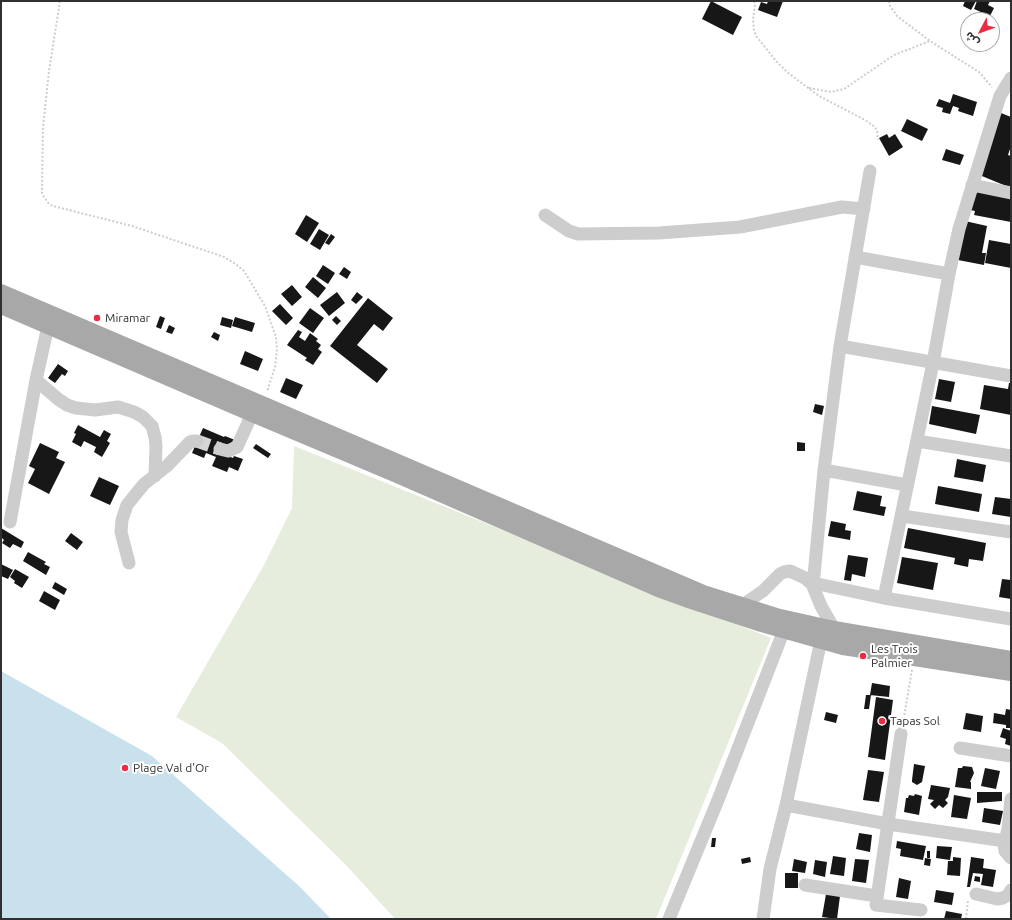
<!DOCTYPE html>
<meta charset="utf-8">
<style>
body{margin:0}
#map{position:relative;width:1012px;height:920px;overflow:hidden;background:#fff;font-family:Ubuntu,"Noto Sans Arabic",sans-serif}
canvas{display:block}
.frame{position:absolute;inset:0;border:2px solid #303030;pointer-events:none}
.north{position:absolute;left:960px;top:12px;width:40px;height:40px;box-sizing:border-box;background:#fff;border:1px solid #acacac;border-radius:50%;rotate:229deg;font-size:11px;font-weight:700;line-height:16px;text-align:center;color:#303030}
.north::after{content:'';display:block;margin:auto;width:14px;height:18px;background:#ec2c46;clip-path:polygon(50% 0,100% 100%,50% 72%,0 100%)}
</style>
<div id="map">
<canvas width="1012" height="920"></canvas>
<div class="frame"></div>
<div class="north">ش</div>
</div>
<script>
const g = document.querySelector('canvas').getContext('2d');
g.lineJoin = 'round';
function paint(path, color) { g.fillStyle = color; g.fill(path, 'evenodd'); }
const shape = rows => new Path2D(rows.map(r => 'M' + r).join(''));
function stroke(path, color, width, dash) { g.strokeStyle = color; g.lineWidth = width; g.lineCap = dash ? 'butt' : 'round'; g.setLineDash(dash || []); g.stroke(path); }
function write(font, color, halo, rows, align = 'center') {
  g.font = font + ' Ubuntu,sans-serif'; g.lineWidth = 4; g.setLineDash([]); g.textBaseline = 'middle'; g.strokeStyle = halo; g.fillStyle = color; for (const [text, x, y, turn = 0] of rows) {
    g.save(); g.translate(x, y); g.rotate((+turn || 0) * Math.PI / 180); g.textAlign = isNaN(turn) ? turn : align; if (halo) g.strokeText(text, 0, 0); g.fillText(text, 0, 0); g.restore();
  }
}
paint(shape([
 [294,446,771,638,656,919,395,919,347,866,222,743,176,717,264,565,292,508]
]), '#e7eddd');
paint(shape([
 [1,671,152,756,299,886,331,919,1,919]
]), '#c9e1ed');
paint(shape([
 [711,1,742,17,733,35,702,19],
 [768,1,783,1,777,17,758,10,761,2,767,4],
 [965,1,976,1,971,10,963,6],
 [977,1,990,1,988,5,994,8,990,16,974,9],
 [953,94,977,102,973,116,958,111,959,108,953,106,950,114,942,112,943,108,936,106,939,99,950,103],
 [1001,113,1011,117,1011,146,1008,155,1011,156,1011,188,977,174],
 [907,119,928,129,922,141,901,131],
 [887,134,889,138,895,134,903,147,889,156,879,138],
 [946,149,964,155,960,165,942,160],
 [974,190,1011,198,1011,222,974,215,975,211,970,210],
 [306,215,319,223,307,242,295,234],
 [965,221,987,226,982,253,986,253,984,265,958,260],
 [319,229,329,235,320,250,310,244],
 [331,234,335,237,329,245,325,243],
 [989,240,1011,244,1011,268,985,263],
 [323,265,335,273,328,284,316,276],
 [344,267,351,272,347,279,339,274],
 [313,277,326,288,318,298,305,287],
 [292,285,302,297,292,306,281,294],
 [337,292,345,303,329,316,320,305],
 [357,292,363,297,356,304,351,300],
 [368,298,393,318,383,331,374,324,357,345,388,369,377,383,330,346],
 [280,304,293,318,286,325,272,311],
 [310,308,324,318,313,333,299,323],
 [160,316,165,318,161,329,156,327],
 [336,316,341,321,337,325,332,320],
 [222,317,233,320,231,328,220,325],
 [235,317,255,323,252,332,232,326],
 [169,325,175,328,172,334,166,332],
 [298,330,302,332,299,337,305,341,310,333,318,339,316,341,321,345,318,349,322,352,313,365,305,360,307,358,287,345],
 [214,332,220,335,218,341,211,337],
 [245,351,263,359,258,371,240,364],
 [58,364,68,371,65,376,62,374,55,383,48,378],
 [286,378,303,385,296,399,280,392],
 [939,379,955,382,951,402,935,399],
 [1009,383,1011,383,1011,415,980,409,984,385,1008,389],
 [815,404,824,406,822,415,813,412],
 [932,406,980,415,976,434,929,424],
 [78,425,100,437,104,430,111,434,107,441,110,443,102,457,94,452,96,447,84,441,81,447,72,442,76,434,74,433],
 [203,428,224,437,225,436,235,440,218,452,233,458,234,456,243,459,238,471,229,467,227,472,212,466,216,457,206,453,204,458,192,453],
 [797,442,805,443,805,451,797,451],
 [40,443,59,452,56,458,65,462,49,494,28,483,35,469,29,466],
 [256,444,271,454,268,458,253,448],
 [957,459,986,465,983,482,954,477],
 [99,477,119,486,110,505,90,496],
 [938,486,982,494,979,512,935,504],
 [857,491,882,496,880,506,886,507,884,516,853,510],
 [995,497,1011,499,1011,517,992,514],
 [831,521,846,524,845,530,851,531,850,540,828,536],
 [1,528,24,542,21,548,13,544,10,548,2,543,4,540,1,537],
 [908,528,986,543,983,561,969,559,968,567,954,564,955,558,904,548],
 [71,533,83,542,77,550,65,541],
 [28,552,46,562,44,564,50,567,46,575,23,561],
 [848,555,868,558,865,577,852,574,851,581,844,580],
 [902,557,938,563,933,590,897,583],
 [1,564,13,570,8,579,1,576],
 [15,569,29,577,22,588,14,583,15,581,10,577],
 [1002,579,1011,580,1011,599,999,597],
 [55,582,67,589,64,595,52,588],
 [44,591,60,600,55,610,39,601],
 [872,683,890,686,889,697,870,695],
 [866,695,871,695,869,709,864,709],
 [876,697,893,700,885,760,868,757],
 [1006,709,1011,710,1011,728,1006,728,1006,725,993,723,994,713,1005,715],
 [826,712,838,715,836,723,824,720],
 [966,713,983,716,981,732,963,729],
 [1003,728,1011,731,1011,746,1005,744,1006,739,1000,737],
 [914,764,925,766,922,782,917,785,912,782,912,780],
 [963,766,972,767,974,773,970,782,971,782,971,789,955,787,958,768,962,768],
 [985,768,1000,771,996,789,981,786],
 [868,770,884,772,879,802,863,800],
 [931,785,950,788,948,797,945,800,948,803,943,808,939,805,935,809,930,804,934,800,928,799],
 [977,792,1002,792,1002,801,977,803],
 [915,794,922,796,919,815,904,812,906,798,908,798,909,795,914,796],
 [954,795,971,798,967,819,951,817],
 [984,808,1003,811,1000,825,982,822],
 [859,833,872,835,870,852,856,849],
 [712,838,716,838,715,847,711,847],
 [897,841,926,846,923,860,900,856,901,849,896,848],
 [937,846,952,847,950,860,936,858],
 [927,851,930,851,930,858,927,858],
 [833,856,846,858,844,876,830,874],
 [750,857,751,862,742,864,741,859],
 [953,857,961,858,960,876,947,875,948,861,953,861],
 [971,857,984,859,983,868,996,870,993,887,981,885,983,874,973,873,970,887,967,887],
 [925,858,931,859,930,866,924,865],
 [794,859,807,862,805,873,792,871],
 [855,859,869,860,866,883,852,881],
 [815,860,827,862,825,877,813,874],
 [785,873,798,873,798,888,785,888],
 [975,876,980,877,980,882,974,881],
 [899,878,911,881,908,899,896,897],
 [936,890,954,893,952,905,934,902],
 [826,894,840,896,837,919,822,917],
 [946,911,962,914,961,919,944,919]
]), '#171717');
stroke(shape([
 [197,441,220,449]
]), '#d6d6d6', 13, [13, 6]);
stroke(shape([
 [60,1,49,71,43,127,42,193,44,197,49,204,53,206,132,226,224,257,237,265,244,271,265,306,276,337,277,350,275,367,267,392],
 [754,1,755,4,753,20,754,31,757,37,776,61,787,72,819,96,865,120,875,127,877,131,878,140],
 [889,1,890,6,897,16,930,41,979,72,992,87],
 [809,88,831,92,844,89,894,55,930,41],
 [903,723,912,670],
 [966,919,968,900]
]), '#cdcdcd', 2, [2, 2]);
stroke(shape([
 [972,185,1011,193],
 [545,215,569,231,578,234,659,233,740,227,842,207,864,209],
 [855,257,949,274],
 [840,346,1011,376],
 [36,380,58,399,67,405,76,408,95,410,118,407,134,412,143,417,152,426,155,437,156,446,155,476],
 [917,441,1011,456],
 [220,449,228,451,237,447,252,414],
 [824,470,907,485],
 [902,516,1011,532],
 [10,522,36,380,48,326],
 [129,563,121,532,122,520,127,505,144,484,167,466,190,442,193,441,197,441],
 [813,583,884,598,1011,619],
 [813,586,824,470,840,346,870,171],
 [884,598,933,363,949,274,959,229,1000,96,1011,78],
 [741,606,763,591,780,574,784,572,790,571,805,578,812,584,821,606,834,629],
 [901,734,876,905,921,910],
 [960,748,1011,756],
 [786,805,888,824,1005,841],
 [1008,829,1011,799],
 [1011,829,1008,829,1004,845,1005,851,1011,858],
 [805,885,877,896],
 [976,894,997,899,1003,898,1008,895,1011,890],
 [669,919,718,800,784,630],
 [763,919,770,869,786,805,821,640]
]), '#cdcdcd', 13);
stroke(shape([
 [1,292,706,594,776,616,834,629,1011,659],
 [1,306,252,414,395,474,658,589,691,601,758,623,843,647,1011,673]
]), '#a8a8a8', 16);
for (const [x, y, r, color] of [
 [97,318,4,"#ec2c46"],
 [863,656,4,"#ec2c46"],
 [882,721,4,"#ec2c46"],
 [125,768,4,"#ec2c46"]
]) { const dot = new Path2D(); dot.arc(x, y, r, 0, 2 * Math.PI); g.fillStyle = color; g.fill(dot); stroke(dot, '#fff', 1.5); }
write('12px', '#303030', '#fff', [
 ["Miramar",105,318],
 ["Les Trois",871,649],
 ["Palmier",871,663],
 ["Tapas Sol",890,721],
 ["Plage Val d'Or",133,768]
], 'left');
</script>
